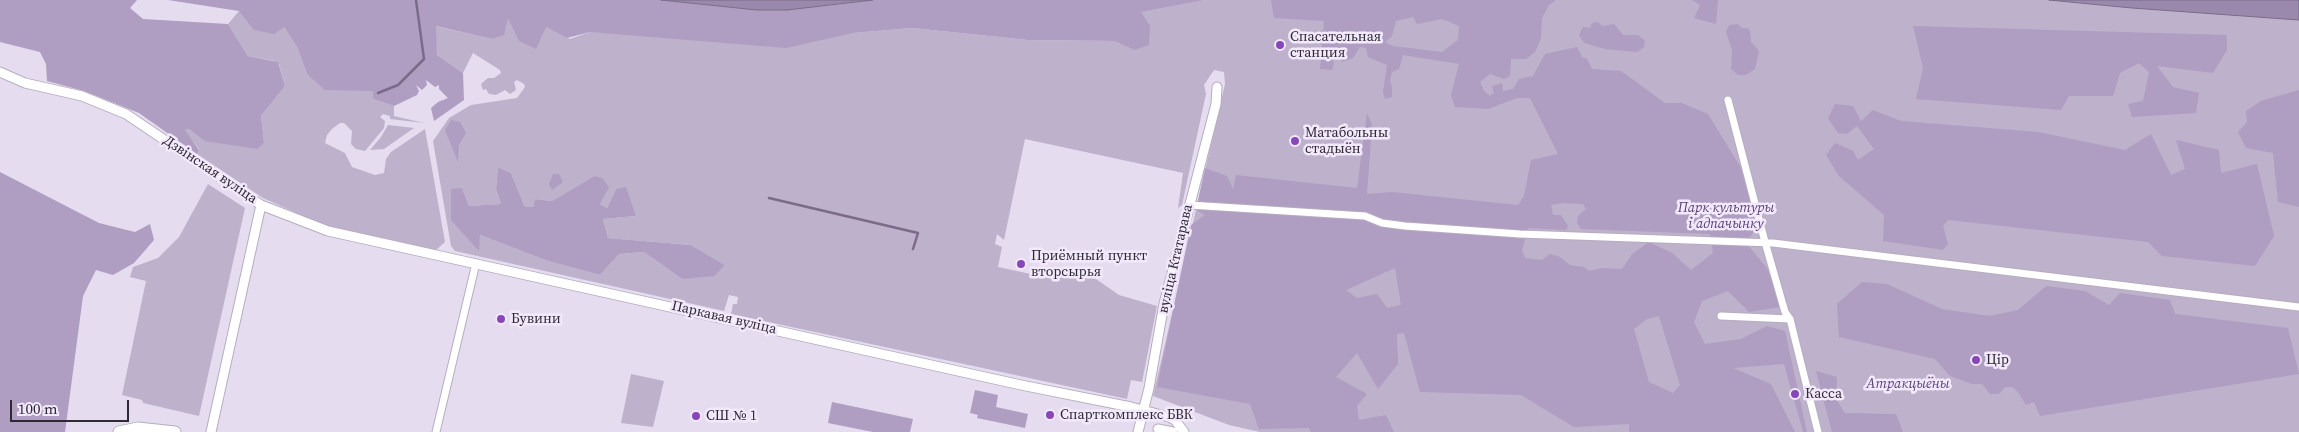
<!DOCTYPE html>
<meta charset="utf-8">
<style>
body{margin:0}
#map{position:relative;width:2299px;height:432px;overflow:hidden;background:#e5dcf0;font-family:"Source Serif 4",serif}
canvas{display:block}
.scale{position:absolute;left:10px;top:400px;width:119px;height:22px;box-sizing:border-box;border:2px solid #2e2a32;border-top:0;padding-left:6px;font-size:15px;line-height:18px;white-space:nowrap;color:#2e2a32;-webkit-text-stroke:4px #f2e9fd;paint-order:stroke}
</style>
<div id="map">
<canvas width="2299" height="432"></canvas>
<div class="scale">100 m</div>
</div>
<script>
const g = document.querySelector('canvas').getContext('2d');
g.lineJoin = 'round';
function paint(path, color) { g.fillStyle = color; g.fill(path, 'evenodd'); }
const shape = rows => new Path2D(rows.map(r => 'M' + r).join(''));
function stroke(path, color, width, dash) { g.strokeStyle = color; g.lineWidth = width; g.lineCap = dash ? 'butt' : 'round'; g.setLineDash(dash || []); g.stroke(path); }
function write(font, color, halo, rows, align = 'center') {
  g.font = font + ' "Source Serif 4",serif'; g.lineWidth = 5; g.setLineDash([]); g.textBaseline = 'middle'; g.strokeStyle = halo; g.fillStyle = color; for (const [text, x, y, turn = 0] of rows) {
    g.save(); g.translate(x, y); g.rotate((+turn || 0) * Math.PI / 180); g.textAlign = isNaN(turn) ? turn : align; if (halo) g.strokeText(text, 0, 0); g.fillText(text, 0, 0); g.restore();
  }
}
paint(shape([
 [1206,0,2049,0,2299,20,2299,432,1260,432,1229,425,1153,396,1225,84,1224,72,1214,70,1204,85,1206,94,1182,205,1178,208,1183,173,1025,139,1004,240,997,234,995,244,1002,247,998,267,1040,276,1043,268,1096,279,1119,295,1157,306,1142,382,1131,380,1127,399,731,314,733,304,737,304,738,297,729,295,724,311,455,251,451,246,433,141,449,118,471,105,517,98,525,87,524,84,517,80,514,82,516,90,510,94,505,90,496,95,489,94,486,89,483,90,481,84,488,78,494,78,501,73,500,70,473,53,463,73,437,55,435,26,492,39,508,17,546,27,570,39,590,32,853,33,912,28,1028,40,1114,41,1134,50,1140,12],
 [498,167,511,173,525,207,533,207,535,199,552,201,594,176,600,204,607,208,616,189,636,216,603,219,608,238,691,245,725,265,682,279,644,252,619,254,600,275,548,261,480,235,478,250,462,188,469,206,501,204,496,189],
 [239,11,284,27,297,47,307,74,373,91,373,99,394,106,394,116,424,123,390,119,390,116,383,114,380,117,385,121,384,128,365,151,356,149,351,144,352,131,344,123,340,123,332,129,327,135,325,143,345,153,352,167,375,175,384,173,386,159,391,152,425,129,445,242,436,250,328,227,263,198,197,154,199,149,184,130,189,129,204,141,264,142,261,116,285,86,279,64,275,61,248,56,228,24],
 [388,125,414,128,384,149,370,150,381,137],
 [208,184,245,208,199,416,143,403,142,400,122,395,146,281,130,277,133,267,158,258,179,237],
 [631,374,664,381,653,427,621,423]
]), '#beb1cb');
paint(shape([
 [0,0,137,0,130,8,143,19,228,24,248,56,278,62,285,86,261,116,264,142,258,149,204,141,189,129,185,130,199,150,197,154,139,113,84,91,47,81,46,64,40,52,0,42],
 [168,0,661,0,757,10,824,6,873,0,1206,0,1141,12,1150,26,1149,45,1134,50,1114,41,1028,40,912,28,853,33,786,48,590,32,567,38,546,27,536,49,519,41,508,18,504,35,492,39,436,26,437,55,463,73,464,100,434,121,431,108,438,102,448,98,439,89,439,85,435,87,426,80,427,85,422,90,416,85,419,91,417,95,394,106,373,99,373,91,325,90,307,74,297,47,284,27,274,34,254,30,239,11],
 [1271,0,1556,0,1549,5,1542,18,1541,38,1535,52,1526,59,1511,59,1510,76,1504,79,1490,74,1480,82,1484,91,1490,96,1494,93,1492,86,1502,83,1503,91,1513,89,1519,79,1533,76,1545,54,1577,47,1582,57,1587,59,1592,69,1621,71,1665,103,1682,103,1708,114,1741,168,1757,227,1746,243,1767,268,1781,307,1749,312,1728,291,1702,301,1694,322,1705,344,1741,339,1767,326,1785,331,1807,432,1803,432,1784,364,1733,368,1771,384,1795,432,1629,432,1629,424,1574,427,1521,395,1420,392,1404,333,1397,334,1398,364,1378,389,1357,353,1336,377,1367,394,1357,406,1359,420,1386,415,1394,432,1311,432,1309,428,1259,429,1250,404,1157,387,1191,225,1205,215,1196,210,1205,168,1227,176,1233,189,1236,175,1357,188,1367,113,1372,125,1367,194,1392,192,1518,205,1524,196,1531,160,1558,154,1530,98,1517,98,1488,109,1455,107,1451,95,1459,64,1403,55,1399,69,1392,72,1390,81,1392,87,1392,97,1385,99,1383,92,1387,65,1368,57,1366,48,1360,47,1353,58,1342,62,1339,54,1332,57,1334,64,1332,70,1320,69,1324,21,1274,18],
 [1413,17,1417,24,1442,19,1459,26,1458,40,1442,52,1393,46,1385,42,1392,36,1396,21],
 [1563,203,1583,204,1586,209,1578,216,1577,223,1581,229,1710,234,1713,253,1691,270,1672,253,1649,242,1632,254,1622,269,1602,268,1589,271,1584,267,1570,265,1560,257,1550,254,1542,260,1525,258,1522,250,1528,228,1566,230,1568,226,1561,215,1553,215,1551,205],
 [1395,268,1401,305,1387,308,1377,294,1357,298,1346,290],
 [1659,316,1680,385,1673,393,1649,382,1634,329,1647,319],
 [1692,0,1718,0,1716,24,1694,18,1700,5],
 [1597,22,1603,26,1614,24,1623,35,1638,35,1645,41,1644,47,1637,52,1605,49,1584,43,1579,35,1583,27,1590,28,1592,23],
 [1738,24,1742,28,1747,28,1750,30,1751,42,1759,51,1755,69,1746,75,1738,75,1731,69,1732,50,1726,32,1729,25],
 [1913,26,2227,35,2227,50,2213,73,2157,66,2173,87,2199,93,2196,113,2132,117,2128,104,2143,101,2149,72,2139,63,2120,73,2113,96,2069,96,2061,110,1916,99,1923,68],
 [2299,90,2299,207,2278,202,2273,153,2246,148,2238,132,2247,122,2246,111,2261,101],
 [1835,104,1853,106,1861,121,1873,110,1901,121,2038,132,2125,150,2151,134,2171,175,2185,169,2176,140,2219,150,2221,173,2257,164,2274,236,2255,266,2162,256,2148,242,1948,220,1943,226,1948,244,1943,250,1883,241,1884,215,1839,176,1826,155,1835,143,1853,151,1858,160,1874,149,1857,126,1847,134,1838,133,1828,118],
 [451,120,460,122,466,133,459,145,458,162,445,130],
 [498,167,511,173,525,207,533,207,535,199,552,201,594,176,602,178,609,187,600,204,607,208,616,189,626,187,636,216,603,219,608,238,691,245,725,265,714,276,682,279,644,252,619,254,600,275,548,261,480,235,479,251,451,220,451,189,462,188,469,206,501,204,496,189],
 [0,172,99,223,135,232,150,224,154,240,134,263,113,275,96,270,83,296,65,432,0,432],
 [553,174,559,174,563,182,552,190,549,184],
 [1862,282,1887,284,1942,309,1989,316,2018,310,2046,286,2085,291,2109,305,2120,293,2170,300,2175,314,2288,328,2299,374,2040,416,2034,402,2026,405,2018,392,2012,387,2005,387,1999,394,1990,394,1982,384,1972,384,1950,376,1935,359,1839,337,1837,304],
 [1816,371,1837,377,1836,399,1845,413,1896,414,1903,432,1832,432],
 [975,390,998,395,996,407,1028,414,1025,428,977,418,978,415,970,413],
 [832,402,913,419,910,432,873,432,828,423]
]), '#af9dc2');
const water = shape([
 [661,0,873,0,787,10,757,10,661,0],
 [2049,0,2299,0,2299,20,2132,8,2049,0]
]);
paint(water, '#9b89ad');
stroke(water, '#7a6c88', 1);
stroke(shape([
 [378,93,398,85,424,59,416,0],
 [769,198,918,233,913,249]
]), '#7a6c88', 2.5);
const pedestrian = shape([
 [1728,100,1765,242,1785,312,1790,319,1818,432],
 [1189,205,1365,216,1382,223,1405,226,1520,234,1773,243,2299,307],
 [1721,316,1790,319],
 [436,432,476,263]
]);
const minor = shape([
 [0,72,25,83,82,96,126,114,261,205,328,231,1021,385,1131,407,1169,417,1175,420,1184,432],
 [1158,429,1173,432],
 [211,432,261,205],
 [1138,432,1149,388,1164,304,1216,104,1217,87]
]);
const tertiary = shape([
 [119,432,138,428,175,432]
]);
stroke(pedestrian, '#b6adc0', 9);
stroke(minor, '#b6adc0', 11);
stroke(tertiary, '#b6adc0', 13);
stroke(pedestrian, '#fff', 7);
stroke(minor, '#fff', 9);
stroke(tertiary, '#fff', 11);
for (const [x, y, r, color] of [
 [1280,45,5,"#8746ba"],
 [1295,141,5,"#8746ba"],
 [1021,264,5,"#8746ba"],
 [501,319,5,"#8746ba"],
 [1976,360,5,"#8746ba"],
 [1795,394,5,"#8746ba"],
 [1050,415,5,"#8746ba"],
 [696,416,5,"#8746ba"]
]) { const dot = new Path2D(); dot.arc(x, y, r, 0, 2 * Math.PI); g.fillStyle = color; g.fill(dot); stroke(dot, '#f2e9fd', 2); }
write('14px', '#2e2a32', '#f2e9fd', [
 ["Спасательная",1290,37],
 ["станция",1290,53],
 ["Матабольны",1305,133],
 ["стадыён",1305,149],
 ["Приёмный пункт",1031,256],
 ["вторсырья",1031,272],
 ["Бувини",511,319],
 ["Цір",1986,360],
 ["Касса",1805,394],
 ["Спарткомплекс БВК",1060,415],
 ["СШ № 1",706,416]
], 'left');
write('14px', '#2e2a32', '#f2e9fd', [
 ["Дзвінская вуліца",210,170,34],
 ["вуліца Ктатарава",1176,259,-77],
 ["Паркавая вуліца",724,318,13]
]);
write('italic 14px', '#5c4174', '#f2e9fd', [
 ["Парк культуры",1726,208],
 ["і адпачынку",1726,224],
 ["Атракцыёны",1908,384]
]);
</script>
